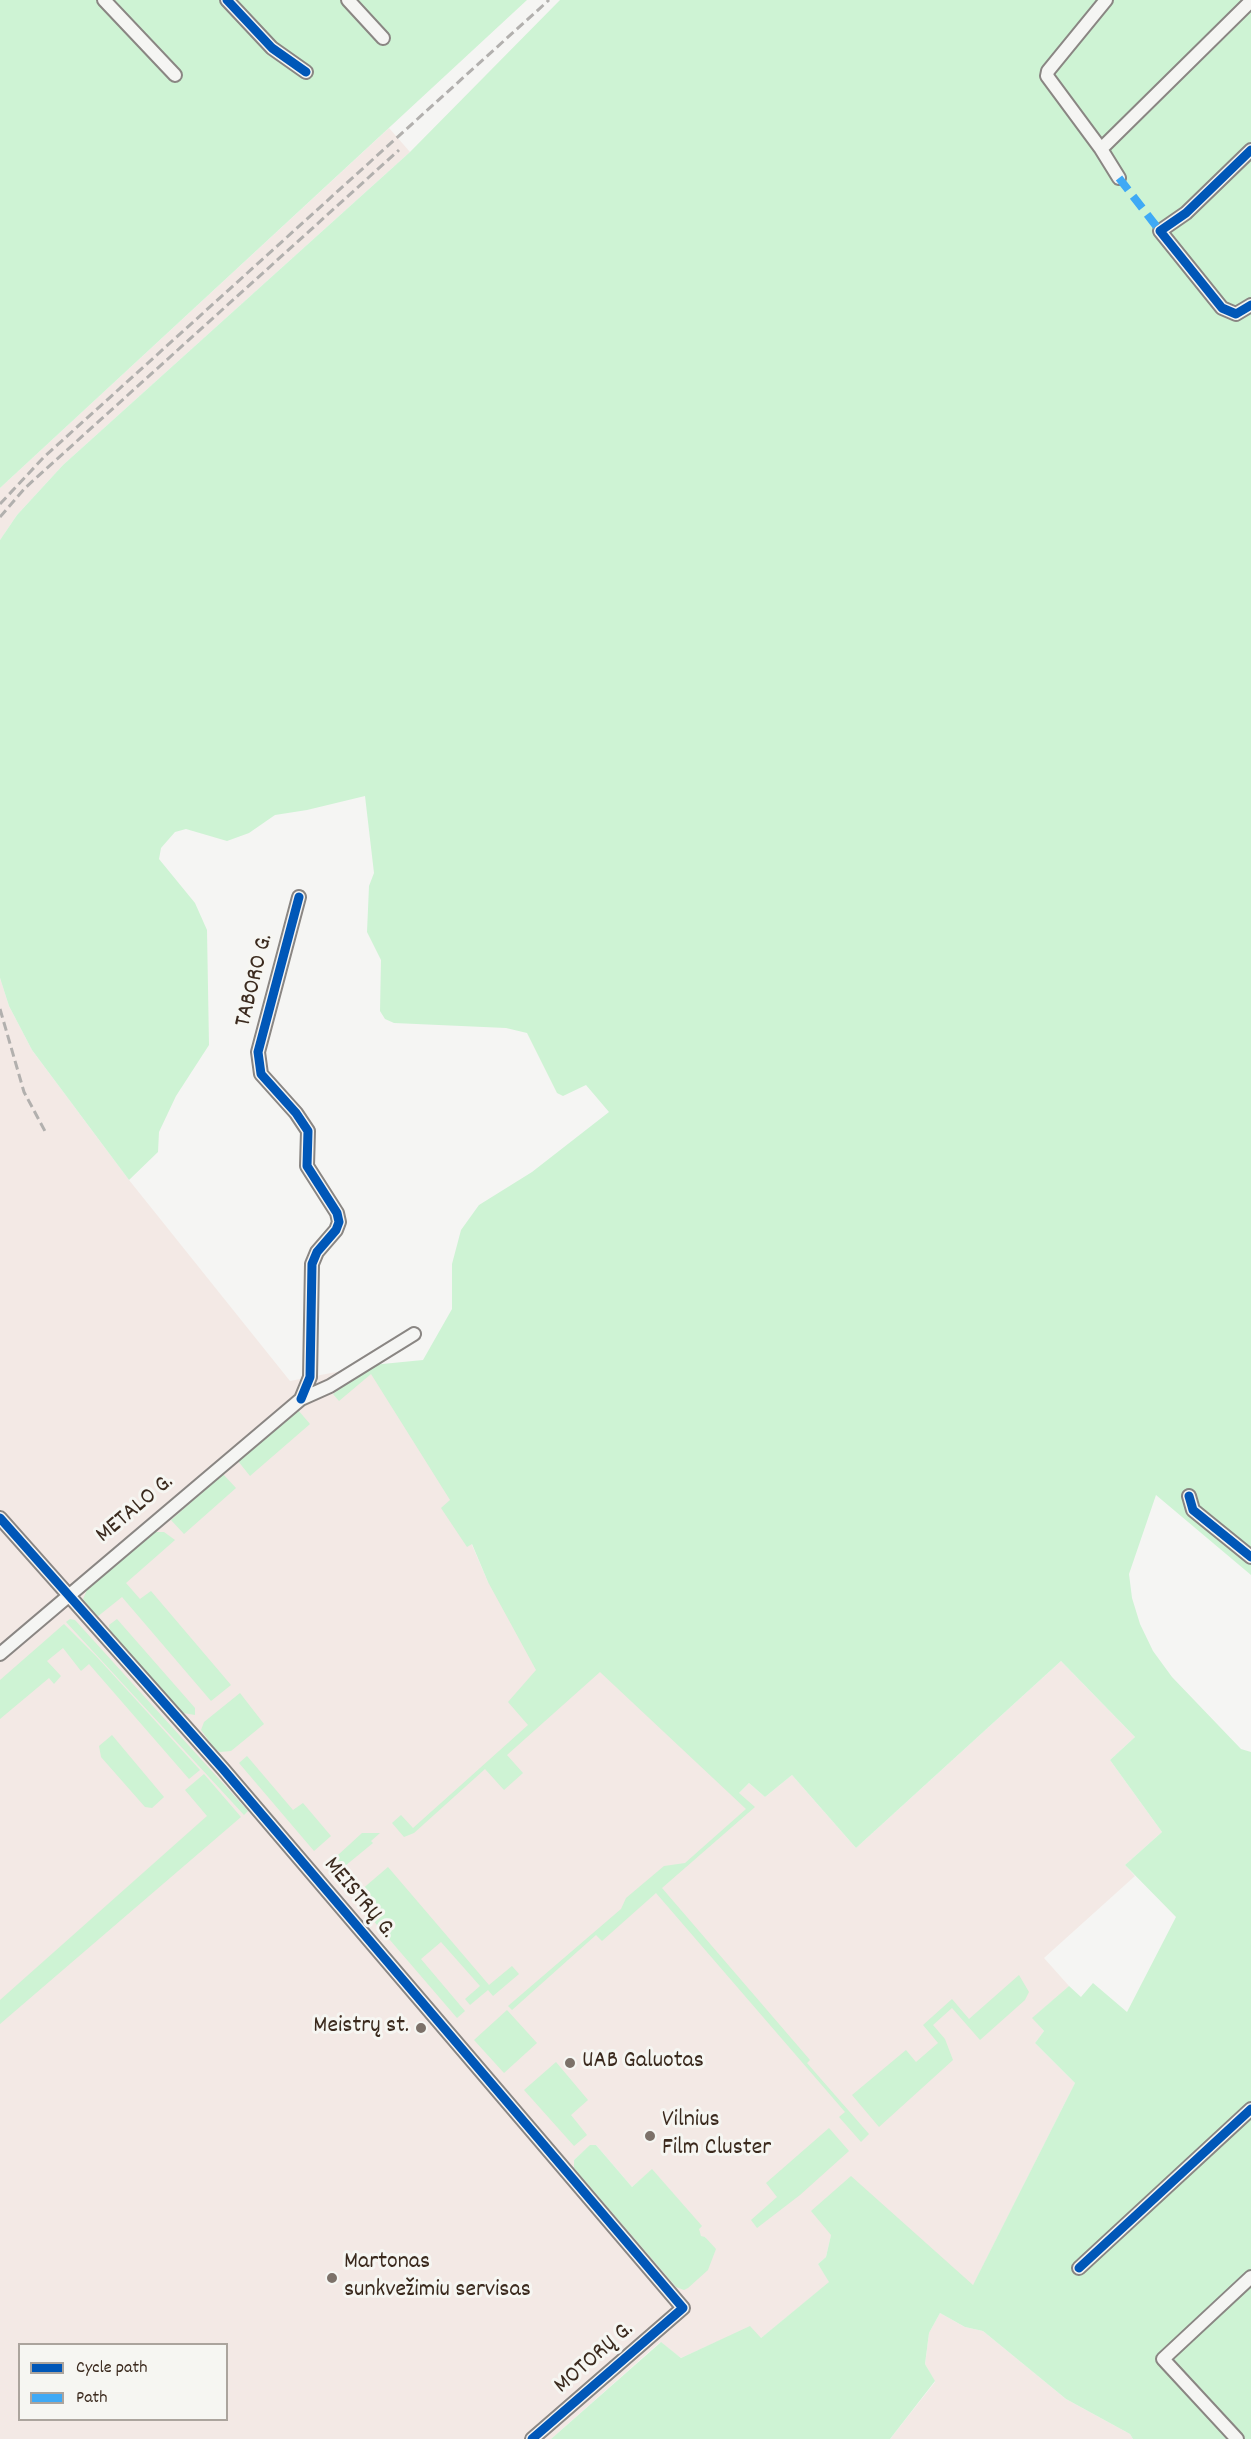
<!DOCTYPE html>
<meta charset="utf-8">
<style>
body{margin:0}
#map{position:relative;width:1251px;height:2439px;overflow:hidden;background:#f5f5f3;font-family:Dekko,sans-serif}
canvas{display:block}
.legend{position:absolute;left:18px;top:2343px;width:210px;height:78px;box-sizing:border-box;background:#f6f6f2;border:2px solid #aba49d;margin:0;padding:8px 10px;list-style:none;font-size:18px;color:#3b2a1e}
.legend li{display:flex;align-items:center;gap:12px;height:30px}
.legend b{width:30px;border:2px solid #aba49d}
</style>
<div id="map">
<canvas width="1251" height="2439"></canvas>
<ul class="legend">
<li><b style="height:8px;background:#0057b8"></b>Cycle path</li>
<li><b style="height:8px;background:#3fa9f5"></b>Path</li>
</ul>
</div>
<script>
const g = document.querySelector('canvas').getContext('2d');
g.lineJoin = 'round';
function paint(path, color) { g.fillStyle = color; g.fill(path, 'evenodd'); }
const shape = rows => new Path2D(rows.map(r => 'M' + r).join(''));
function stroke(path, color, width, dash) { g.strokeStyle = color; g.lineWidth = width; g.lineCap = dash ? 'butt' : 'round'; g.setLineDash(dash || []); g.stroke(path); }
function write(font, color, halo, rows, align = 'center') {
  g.font = font + ' Dekko,sans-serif'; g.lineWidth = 6; g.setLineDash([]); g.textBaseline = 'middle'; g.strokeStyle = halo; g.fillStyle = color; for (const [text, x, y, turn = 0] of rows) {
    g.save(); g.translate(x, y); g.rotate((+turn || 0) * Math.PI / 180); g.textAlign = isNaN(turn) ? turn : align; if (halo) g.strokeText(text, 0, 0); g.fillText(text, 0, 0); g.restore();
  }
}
paint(shape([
 [389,128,410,152,63,465,17,515,0,540,0,488],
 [0,978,9,1006,32,1050,129,1180,290,1381,372,1365,440,1471,488,1582,602,1666,739,1793,749,1783,765,1797,792,1775,856,1848,1061,1661,1135,1737,1110,1760,1162,1832,1125,1865,1135,1876,1044,1958,1069,1986,1033,2018,1044,2031,1035,2043,1075,2083,973,2286,831,2235,826,2257,818,2264,830,2282,760,2339,750,2327,681,2358,660,2342,551,2439,0,2439],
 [591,2145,596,2145,632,2187,652,2170,701,2226,698,2229,701,2237,706,2237,676,2287,574,2160],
 [20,2344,226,2344,226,2420,20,2420],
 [940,2313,965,2327,983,2331,1066,2399,1130,2434,1133,2439,890,2439,935,2382,925,2364,929,2333]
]), '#f3e9e5');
paint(shape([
 [0,0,527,0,0,488],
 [560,0,1251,0,1251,1575,1156,1495,1129,1574,1132,1598,1140,1624,1153,1651,1172,1677,1241,1749,1251,1752,1251,2439,1133,2439,1130,2434,1066,2399,983,2331,965,2327,940,2313,929,2333,925,2364,935,2381,890,2439,551,2439,661,2342,681,2358,750,2326,761,2338,829,2282,818,2264,826,2257,831,2235,811,2211,851,2176,973,2285,1075,2083,1035,2043,1044,2031,1032,2018,1069,1986,1081,1997,1093,1983,1127,2012,1176,1917,1125,1865,1162,1832,1110,1760,1135,1737,1061,1661,856,1848,792,1775,765,1797,749,1783,739,1793,755,1807,662,1888,810,2060,807,2063,869,2134,861,2142,839,2117,845,2112,656,1893,602,1941,596,1935,512,2010,508,2006,621,1909,626,1898,664,1866,685,1863,746,1809,600,1672,507,1755,523,1773,504,1790,485,1769,414,1833,404,1837,392,1823,401,1815,413,1828,528,1725,508,1702,536,1670,488,1582,472,1544,467,1547,441,1508,450,1500,371,1374,339,1401,333,1394,372,1365,423,1360,452,1309,452,1264,461,1230,479,1205,532,1172,609,1112,586,1085,563,1096,557,1093,527,1033,506,1028,394,1023,385,1019,380,1011,381,960,367,932,369,886,374,873,365,796,307,810,275,815,249,833,227,841,186,829,175,832,161,848,159,859,195,903,207,930,209,1045,176,1096,159,1132,158,1152,129,1180,32,1050,9,1006,0,978,0,540,17,515,63,465,410,152],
 [298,1410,310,1424,250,1476,238,1461],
 [223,1474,236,1488,184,1534,171,1520],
 [155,1532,164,1532,175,1540,126,1583,140,1599,151,1591,231,1685,211,1701,122,1597,97,1617,83,1599,87,1590],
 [70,1619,75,1620,248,1811,244,1815,66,1622],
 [117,1619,195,1708,195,1715,183,1713,110,1631,109,1625],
 [64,1624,96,1656,200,1770,189,1779,89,1664,81,1671,63,1648,47,1661,61,1676,54,1684,49,1678,0,1719,0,1680],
 [240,1693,264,1724,231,1751,220,1752,215,1749,201,1730,204,1722],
 [112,1735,164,1797,152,1808,145,1807,101,1757,99,1746],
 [247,1756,293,1810,303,1803,331,1836,314,1851,239,1763],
 [204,1774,241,1817,0,2024,0,2000,207,1816,185,1790],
 [362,1833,380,1833,371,1841,373,1843,334,1875,326,1866],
 [388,1867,489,1985,512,1966,519,1974,493,1996,488,1990,470,2005,465,1999,480,1986,441,1942,421,1959,465,2011,457,2018,353,1897],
 [1019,1975,1029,1992,1025,2000,980,2040,952,2008,933,2025,945,2039,953,2060,879,2127,852,2095,906,2050,916,2062,938,2043,923,2025,952,1999,969,2019],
 [507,2010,537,2043,504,2073,474,2040],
 [556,2062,588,2100,571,2115,587,2135,574,2146,524,2090],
 [829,2128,849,2151,800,2195,757,2228,751,2220,777,2197,766,2183],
 [590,2145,596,2145,632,2187,652,2169,702,2226,699,2229,701,2236,705,2237,716,2249,708,2270,688,2288,684,2290,676,2287,574,2168,574,2160]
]), '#cef3d4');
const minor = shape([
 [104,0,175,75],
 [227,0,272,48,306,72],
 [348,0,383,38],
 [1101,149,1047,76,1048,71,1106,0],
 [1251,150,1186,213,1160,231,1222,308,1236,314,1251,305],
 [1119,178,1101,149,1251,1],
 [299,897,258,1052,261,1074,296,1113,308,1131,307,1166,337,1213,339,1222,336,1230,317,1252,312,1264,310,1377,301,1399],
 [1189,1496,1193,1510,1251,1557],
 [0,1518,223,1769,683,2308,532,2439],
 [0,1654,301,1399,330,1386,414,1334],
 [1079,2268,1251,2109],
 [1237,2439,1163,2359,1251,2277]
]);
stroke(minor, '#8a8683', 16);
stroke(minor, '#f5f5f3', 12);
stroke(shape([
 [0,504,44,457,549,0],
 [0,517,25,488,399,150],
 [0,1009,24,1092,46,1133]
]), '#b2b0ae', 3, [9, 4.5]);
stroke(shape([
 [1119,178,1160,231]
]), '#3fa9f5', 8, [15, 8]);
stroke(shape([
 [227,0,272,48,306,72],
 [1251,150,1186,213,1160,231,1222,308,1236,314,1251,305],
 [299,897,258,1052,261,1074,296,1113,308,1131,307,1166,337,1213,339,1222,336,1230,317,1252,312,1264,310,1377,301,1399],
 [1189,1496,1193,1510,1251,1557],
 [0,1518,223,1769,683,2308,532,2439],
 [1079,2268,1251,2109]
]), '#0057b8', 9);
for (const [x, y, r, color] of [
 [421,2028,6,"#7c7169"],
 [570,2063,6,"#7c7169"],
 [650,2136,6,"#7c7169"],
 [332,2278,6,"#7c7169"]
]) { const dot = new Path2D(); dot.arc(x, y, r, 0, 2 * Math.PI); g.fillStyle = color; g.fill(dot); stroke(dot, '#f6f6f2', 2); }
write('24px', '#3b2a1e', '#f6f6f2', [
 ["TABORO G.",256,981,-76],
 ["METALO G.",136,1510,-40],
 ["MEISTRŲ G.",358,1899,50],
 ["MOTORŲ G.",595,2359,-41]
]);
write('24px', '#3b2a1e', '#f6f6f2', [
 ["Meistrų st.",409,2028,"right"],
 ["UAB Galuotas",582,2063],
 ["Vilnius",662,2122],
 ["Film Cluster",662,2150],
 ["Martonas",344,2264],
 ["sunkvežimiu servisas",344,2292]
], 'left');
</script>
